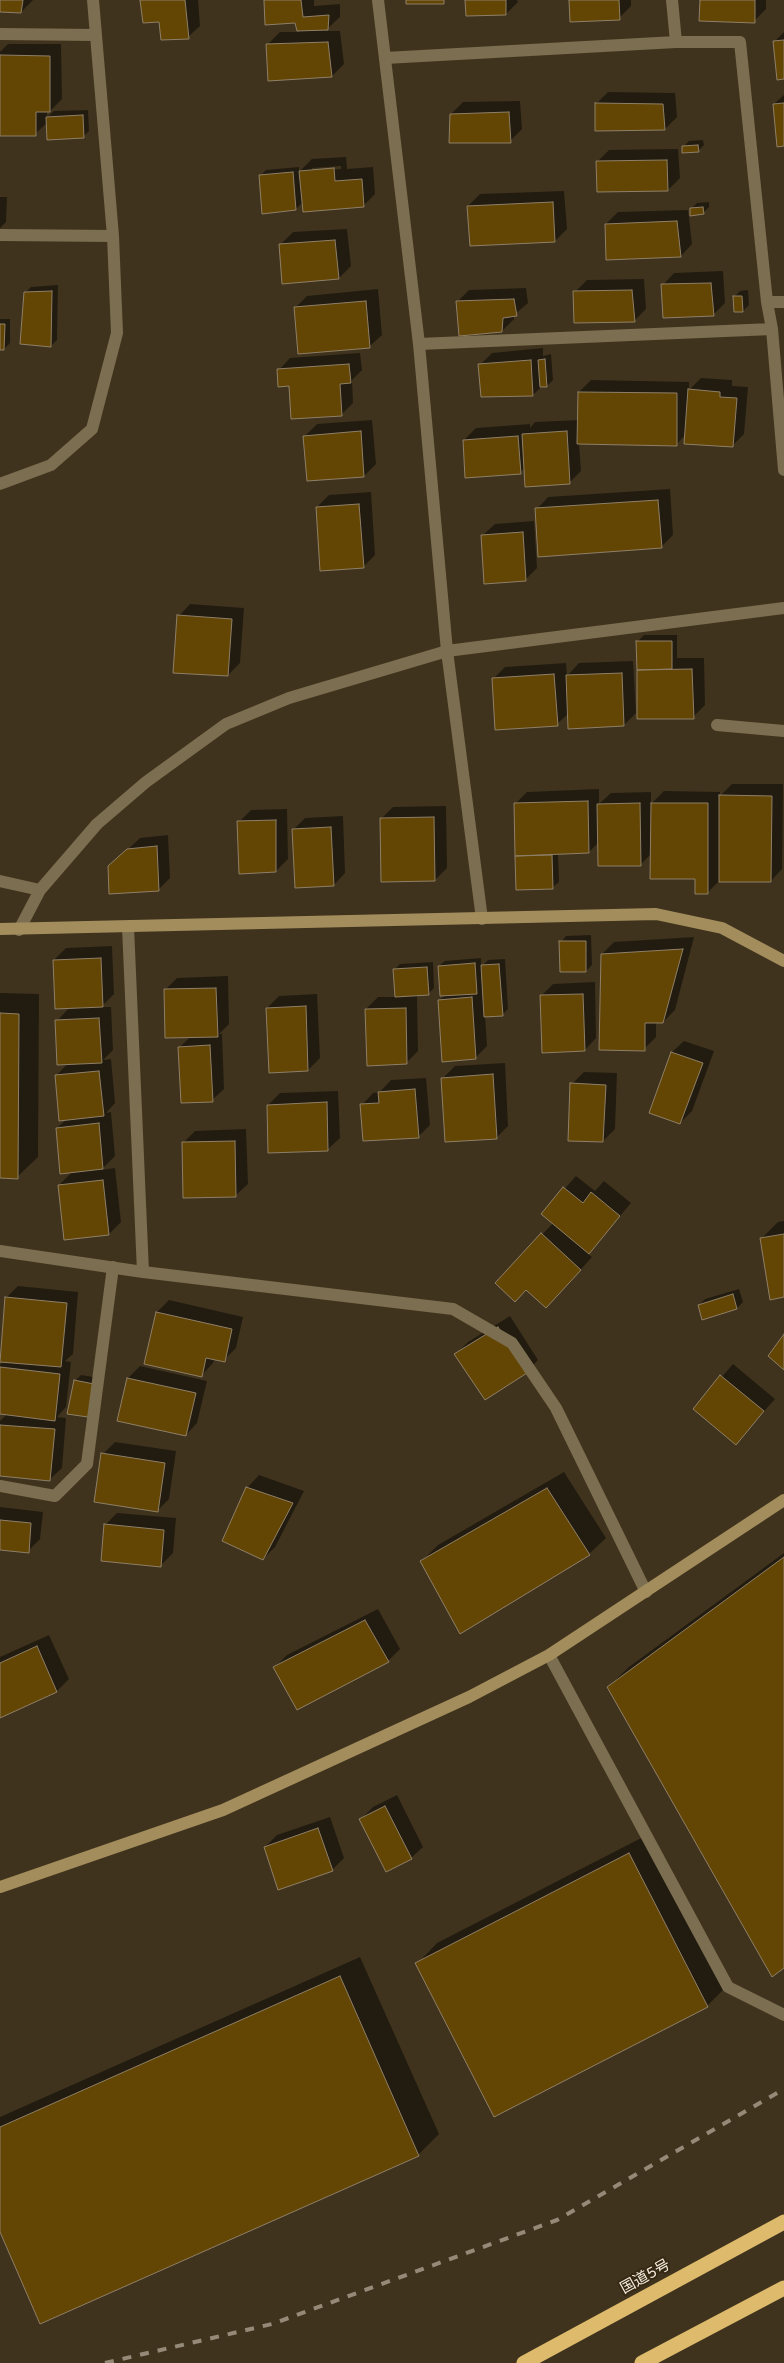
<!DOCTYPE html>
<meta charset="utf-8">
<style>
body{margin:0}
canvas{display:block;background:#40331d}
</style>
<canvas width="784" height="2363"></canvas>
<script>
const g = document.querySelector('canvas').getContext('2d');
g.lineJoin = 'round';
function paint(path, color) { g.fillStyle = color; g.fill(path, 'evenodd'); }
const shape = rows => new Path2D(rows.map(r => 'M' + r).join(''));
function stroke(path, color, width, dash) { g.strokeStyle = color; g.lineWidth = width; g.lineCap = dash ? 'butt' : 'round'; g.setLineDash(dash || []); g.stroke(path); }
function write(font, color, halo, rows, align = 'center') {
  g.font = font + ' Overpass,"Noto Sans JP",sans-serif'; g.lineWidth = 4; g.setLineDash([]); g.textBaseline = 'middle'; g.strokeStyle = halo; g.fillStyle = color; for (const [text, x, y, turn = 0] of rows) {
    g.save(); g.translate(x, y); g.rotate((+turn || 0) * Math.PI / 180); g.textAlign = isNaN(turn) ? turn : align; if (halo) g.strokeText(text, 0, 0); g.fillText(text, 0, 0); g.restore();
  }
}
paint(shape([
 [0,0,33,0,21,12,0,11],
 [142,0,198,0,200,26,188,37,160,21],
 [265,0,314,0,314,6,340,4,340,17,325,31,340,31,344,64,332,76,268,44,280,32,299,32,295,22],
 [466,0,517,0,518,2,506,14],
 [570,0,631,0,631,6,619,18],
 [701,0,766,0,766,9,754,21],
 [784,32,784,78,774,42],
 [8,44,61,44,62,99,50,111,47,111,47,117,54,111,88,110,89,131,83,137,48,122,35,134,0,135,0,52],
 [608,92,675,93,677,117,665,129,596,104],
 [784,95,784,145,774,104],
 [520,101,522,129,510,141,451,114,463,102],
 [703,140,704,145,698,151,683,147,689,141],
 [678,149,680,178,668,190,597,162,609,150],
 [346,157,347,169,373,167,375,194,363,206,303,202,296,209,260,176,266,170,299,167,299,172,312,159],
 [341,166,341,169,312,171,312,168],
 [564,191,567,229,555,241,468,206,480,194],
 [0,197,7,197,6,222,0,228],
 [709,202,709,207,703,213,691,209,697,203],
 [688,210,692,244,681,256,606,224,618,212],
 [347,229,351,266,339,278,281,244,293,232],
 [723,271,725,303,713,315,663,285,674,273],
 [644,279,646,309,634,321,575,292,587,280],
 [58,285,57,340,51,346,25,293,31,287],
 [526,288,528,303,514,315,514,319,502,331,457,302,469,290],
 [378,289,382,335,370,346,295,308,307,296],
 [748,290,749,305,743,311,734,297,740,291],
 [0,319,10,319,10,343,4,349,0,349],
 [543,348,543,356,551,354,553,380,547,386,542,386,533,395,480,365,492,353],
 [360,353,362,370,352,380,353,403,341,415,290,385,279,370,290,358],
 [701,378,732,380,732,386,748,387,744,434,732,446,686,434,676,445,579,443,581,471,569,483,525,467,520,473,464,440,476,428,530,424,530,428,535,422,579,420,579,392,591,380,689,382,689,390],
 [372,420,376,464,364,476,305,436,317,424],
 [670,489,673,535,661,547,537,509,548,497],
 [371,492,375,555,363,567,317,507,329,495],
 [534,521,537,568,525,580,483,535,495,524],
 [190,604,244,608,240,663,228,675,179,616],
 [644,635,677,635,677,658,704,658,705,705,693,717,639,718,638,641],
 [633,661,636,713,624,725,569,713,557,724,493,679,505,667,566,663,567,676,579,663],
 [732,784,783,784,782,869,771,881,720,880,707,893,697,878,652,853,640,865,599,842,589,852,558,853,559,882,553,887,517,856,515,804,527,792,599,789,599,804,611,793,651,792,651,804,664,791,720,792,720,796],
 [446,806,447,868,435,880,381,819,393,807],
 [287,809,288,859,276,871,239,822,251,810],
 [343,816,345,873,334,885,293,830,305,818],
 [168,835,170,878,158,890,122,855,140,838],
 [591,935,592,965,586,971,561,942,566,936],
 [694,937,675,1010,663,1022,656,1022,656,1037,644,1049,602,954,614,942],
 [112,946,114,994,101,1007,111,1007,113,1050,103,1060,111,1059,115,1103,106,1113,111,1112,115,1156,101,1170,115,1168,121,1222,109,1234,59,1185,73,1171,57,1128,67,1119,56,1076,68,1063,57,1021,70,1007,54,960,66,948],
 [481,958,481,967,488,960,505,959,508,1009,502,1015,485,1016,487,1046,475,1058,440,1000,445,995,439,966,445,961],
 [433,962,434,988,428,994,417,995,418,1051,406,1063,366,1009,378,997,396,997,394,970,400,964],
 [228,976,229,1024,219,1034,222,1034,224,1089,212,1100,180,1047,191,1036,165,990,177,978],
 [595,982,596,1038,585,1050,541,996,553,984],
 [0,993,39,994,38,1157,17,1177,0,1176],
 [317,994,320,1058,308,1070,267,1008,279,996],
 [684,1041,714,1051,692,1111,680,1123,672,1052],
 [505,1063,508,1126,496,1138,443,1078,455,1066],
 [584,1072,617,1073,615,1129,603,1141,572,1084],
 [426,1078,430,1125,418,1137,362,1105,373,1093,380,1092,391,1080],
 [338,1091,340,1138,328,1149,268,1105,280,1093],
 [246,1129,248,1184,236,1195,183,1143,195,1131],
 [576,1176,595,1191,604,1181,631,1203,588,1254,592,1257,558,1295,497,1283,553,1223,542,1214],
 [784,1221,784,1296,761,1239,778,1222],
 [18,1286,78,1292,73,1354,65,1361,71,1362,66,1407,57,1417,66,1418,62,1468,50,1479,0,1475,0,1421,7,1414,0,1413,0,1365,4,1361,0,1361,6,1298],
 [739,1289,743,1302,737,1308,699,1305,705,1299],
 [169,1300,243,1317,236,1348,224,1360,215,1358,213,1363,202,1375,157,1312],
 [510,1316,538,1360,526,1372,456,1354,468,1342],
 [733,1364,775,1399,736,1443,694,1409],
 [140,1366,207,1381,197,1423,186,1435,119,1420,128,1378],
 [81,1375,99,1378,93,1410,75,1381],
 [115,1442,176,1451,169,1499,157,1511,103,1454],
 [564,1472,606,1538,589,1554,421,1562,438,1545],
 [259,1475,304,1491,275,1547,263,1559,223,1541,248,1487],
 [0,1507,43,1512,40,1539,28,1551,0,1548],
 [117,1513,176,1518,173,1553,161,1565,105,1525],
 [784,1553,784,1966,608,1687,629,1667],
 [378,1609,400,1649,388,1661,275,1667,287,1655],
 [49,1635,69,1679,57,1691,0,1716,0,1657],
 [397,1795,423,1847,411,1858,361,1819,373,1807],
 [330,1817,344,1858,332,1870,265,1847,277,1835],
 [649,1834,727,1986,707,2006,417,1964,437,1943],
 [360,1957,439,2134,418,2155,0,2229,0,2117]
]), '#0007');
const building = shape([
 [0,0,23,0,21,13,0,12,0,0],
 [140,0,185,0,189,39,161,40,159,22,143,23,140,0],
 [264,0,301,0,303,17,329,15,328,30,297,31,295,23,265,25,264,0],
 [406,0,444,0,444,4,406,4,406,0],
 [465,0,506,0,506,15,466,16,465,0],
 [569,0,619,0,620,20,570,22,569,0],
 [700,0,755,0,755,23,699,21,700,0],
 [784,40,784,79,777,80,773,41,784,40],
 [328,42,332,77,268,81,266,44,328,42],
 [0,55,50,56,50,112,36,112,36,136,0,136,0,55],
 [595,103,663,104,665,130,595,131,595,103],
 [784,103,784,146,777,147,773,104,784,103],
 [509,112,511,143,449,143,450,114,509,112],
 [83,115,84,138,47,140,46,117,83,115],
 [698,145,699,152,682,153,682,146,698,145],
 [667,160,668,191,597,192,596,161,667,160],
 [334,168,335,181,362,179,364,207,303,212,299,171,334,168],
 [293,172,296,210,262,214,259,175,293,172],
 [553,202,555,242,470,246,467,206,553,202],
 [703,207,704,214,690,216,690,208,703,207],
 [677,221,681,257,606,260,605,224,677,221],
 [335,240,339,279,282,284,279,244,335,240],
 [711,283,714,316,663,318,661,284,711,283],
 [632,290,635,322,574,323,573,291,632,290],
 [52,291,51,347,20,344,24,292,52,291],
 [733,296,742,296,743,312,734,312,733,296],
 [514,299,517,316,503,318,502,332,459,336,456,301,514,299],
 [366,301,370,348,298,354,294,307,366,301],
 [0,324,5,324,4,350,0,350,0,324],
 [545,359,547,387,540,387,538,360,545,359],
 [531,360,533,396,481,397,478,364,531,360],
 [349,364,351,383,340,384,342,416,291,419,289,386,278,387,277,369,349,364],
 [688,389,720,392,720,397,737,398,733,447,684,444,688,389],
 [578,392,677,393,677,446,577,444,578,392],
 [361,431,364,477,307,481,303,436,361,431],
 [567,431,570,484,525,487,522,434,567,431],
 [518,436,521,474,465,478,463,440,518,436],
 [658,500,662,548,538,557,535,508,658,500],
 [359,504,364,568,320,571,316,507,359,504],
 [523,532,526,581,484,584,481,535,523,532],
 [177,615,232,619,228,676,173,673,177,615],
 [636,641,672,641,672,669,637,670,636,641],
 [692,669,694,719,637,719,637,670,692,669],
 [622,673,624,726,568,729,566,675,622,673],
 [554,674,558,726,495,730,492,678,554,674],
 [719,795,772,796,771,882,719,882,719,795],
 [588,801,589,853,515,856,514,803,588,801],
 [640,803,641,866,598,866,597,804,640,803],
 [651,803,708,803,708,894,695,894,695,879,650,879,651,803],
 [434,817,435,881,381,882,380,818,434,817],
 [276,820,276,872,239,874,237,821,276,820],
 [331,827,334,886,295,888,292,829,331,827],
 [157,846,159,891,109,894,108,866,127,849,157,846],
 [552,855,553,889,516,890,515,856,552,855],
 [559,941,586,941,586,972,560,972,559,941],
 [683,949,663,1023,645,1023,645,1051,599,1050,601,954,683,949],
 [101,958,103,1007,55,1009,53,960,101,958],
 [475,963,477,994,440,996,438,966,475,963],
 [499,964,503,1016,484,1017,481,965,499,964],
 [427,967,429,995,395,997,393,969,427,967],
 [216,988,218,1037,165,1038,164,989,216,988],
 [583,994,585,1051,542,1053,540,995,583,994],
 [472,997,476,1059,442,1062,438,1000,472,997],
 [306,1006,308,1071,269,1073,266,1008,306,1006],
 [406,1008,407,1064,367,1066,365,1009,406,1008],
 [0,1013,19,1014,18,1179,0,1178,0,1013],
 [99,1018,102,1063,57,1065,55,1020,99,1018],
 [210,1045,213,1102,181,1103,178,1047,210,1045],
 [671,1052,703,1063,680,1124,649,1113,671,1052],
 [99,1071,104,1116,59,1121,55,1075,99,1071],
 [493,1074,497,1139,445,1142,441,1078,493,1074],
 [570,1083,606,1085,603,1142,568,1141,570,1083],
 [415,1089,419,1138,363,1141,360,1104,379,1103,378,1092,415,1089],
 [327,1102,328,1151,268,1153,267,1105,327,1102],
 [99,1123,103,1169,60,1174,56,1128,99,1123],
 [235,1141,236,1197,183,1198,182,1142,235,1141],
 [103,1180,109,1235,64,1240,58,1185,103,1180],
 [563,1187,583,1203,591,1192,620,1216,589,1254,541,1214,563,1187],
 [541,1233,581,1270,546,1308,526,1290,515,1302,495,1283,541,1233],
 [784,1234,784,1297,770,1300,760,1238,784,1234],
 [733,1294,737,1309,702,1320,698,1305,733,1294],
 [5,1297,67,1303,61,1367,0,1362,5,1297],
 [156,1312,232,1329,225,1362,206,1358,202,1377,144,1364,156,1312],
 [498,1327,527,1373,485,1400,454,1354,498,1327],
 [784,1334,784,1370,768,1356,784,1334],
 [0,1367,60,1374,55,1421,0,1414,0,1367],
 [720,1375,764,1411,736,1445,693,1409,720,1375],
 [127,1378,196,1393,186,1436,117,1421,127,1378],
 [74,1380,94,1384,88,1417,67,1414,74,1380],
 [0,1425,55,1429,50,1481,0,1476,0,1425],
 [101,1453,165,1463,158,1512,94,1502,101,1453],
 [246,1487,293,1503,263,1560,222,1541,246,1487],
 [547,1488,590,1555,460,1634,420,1561,547,1488],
 [0,1520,31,1523,29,1553,0,1550,0,1520],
 [104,1524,164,1530,161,1567,101,1561,104,1524],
 [784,1557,784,1968,772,1977,607,1687,784,1557],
 [365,1620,389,1662,297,1710,273,1667,365,1620],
 [37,1646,57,1692,0,1718,0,1663,37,1646],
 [385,1806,412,1859,386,1872,359,1819,385,1806],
 [318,1828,333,1871,278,1890,264,1847,318,1828],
 [629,1853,708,2007,494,2117,415,1963,629,1853],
 [340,1976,419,2156,40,2324,0,2232,0,2127,340,1976]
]);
paint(building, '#634504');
stroke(building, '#8e7f67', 1);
stroke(shape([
 [378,0,419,344,447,651,482,919],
 [672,0,676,42],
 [0,34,96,35],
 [385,58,676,42,740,42,767,302,772,329,784,470],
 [0,235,113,236],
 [767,302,784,302],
 [419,344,772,329],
 [0,484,51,465,92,429,117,333,113,236,93,0],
 [717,725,784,731],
 [0,881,40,890],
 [128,927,143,1272],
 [19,930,40,890,97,824,146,782,226,724,289,698,447,651,784,608],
 [0,1251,143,1272,453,1309,512,1343,556,1408,646,1592],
 [0,1486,55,1496,87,1464,113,1267],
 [549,1655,728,1987,784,2015]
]), '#7c6e50', 12);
stroke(shape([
 [0,929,656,914,722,928,784,961],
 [0,1887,223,1810,469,1697,549,1655,784,1500]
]), '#a38d5c', 12);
stroke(shape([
 [524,2363,784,2222],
 [642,2363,784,2288]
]), '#ddba6c', 15);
stroke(shape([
 [105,2363,272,2324,557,2220,784,2089]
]), '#958a78', 4, [9, 9]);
write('15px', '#f4ebde', '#362913', [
 ["国道5号",646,2278,-29]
]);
</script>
